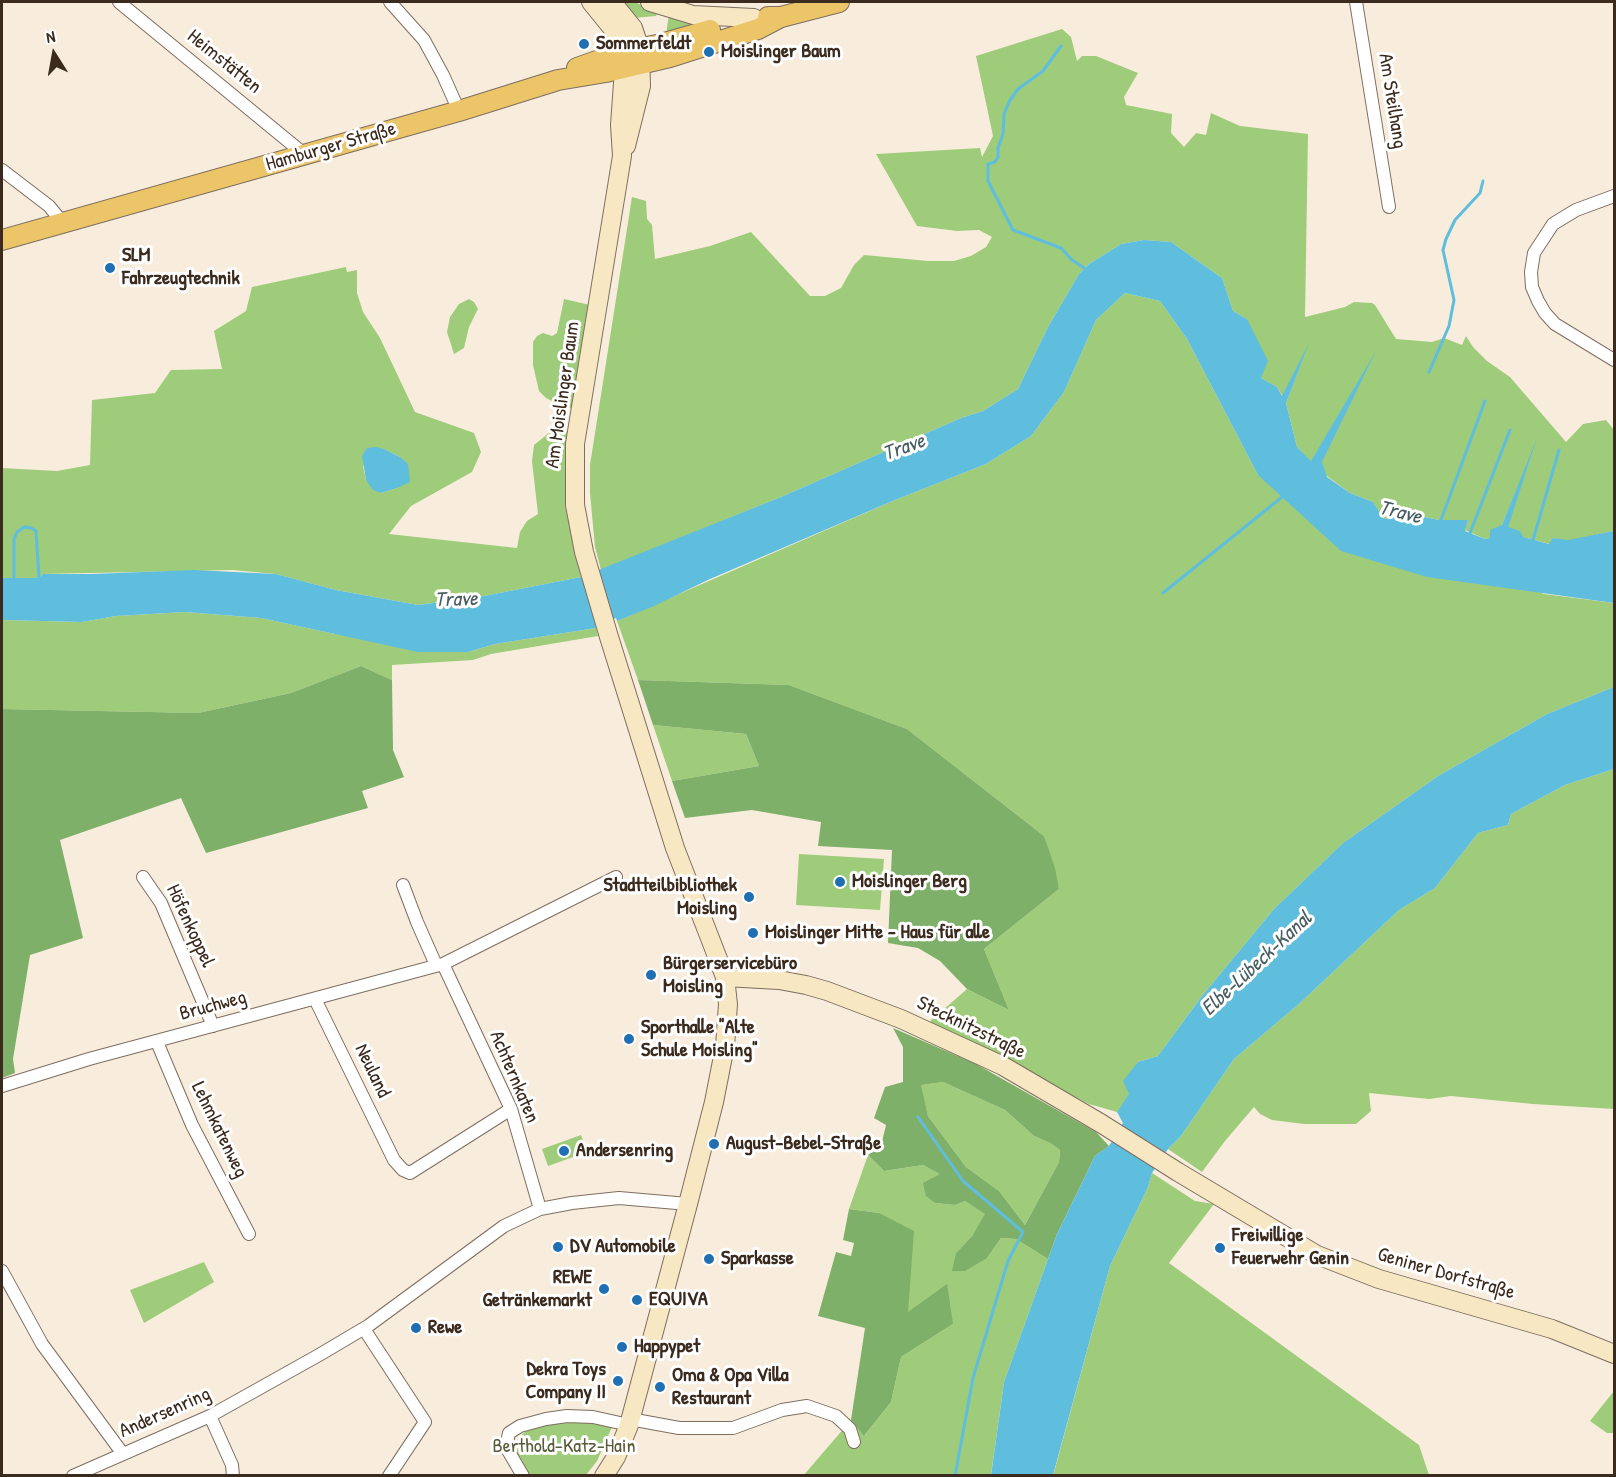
<!DOCTYPE html>
<meta charset="utf-8">
<style>
body{margin:0}
#map{position:relative;width:1616px;height:1477px;overflow:hidden;background:#f8eddc;font-family:"Patrick Hand",sans-serif}
canvas{display:block}
.frame{position:absolute;inset:0;border:3px solid #3b2a1e;pointer-events:none}
.north{position:absolute;left:24px;top:24px;width:60px;height:60px;-webkit-text-stroke:4px #fff;paint-order:stroke;rotate:349deg;font-size:16px;font-weight:700;line-height:24px;text-align:center;color:#3b2a1e}
.north::after{content:'';display:block;margin:auto;width:21px;height:27px;background:#3b2a1e;clip-path:polygon(50% 0,100% 100%,50% 72%,0 100%)}
</style>
<div id="map">
<canvas width="1616" height="1477"></canvas>
<div class="frame"></div>
<div class="north">N</div>
</div>
<script>
const g = document.querySelector('canvas').getContext('2d');
g.lineJoin = 'round';
function paint(path, color) { g.fillStyle = color; g.fill(path, 'evenodd'); }
const shape = rows => new Path2D(rows.map(r => 'M' + r).join(''));
function stroke(path, color, width, dash) { g.strokeStyle = color; g.lineWidth = width; g.lineCap = dash ? 'butt' : 'round'; g.setLineDash(dash || []); g.stroke(path); }
function write(font, color, halo, rows, align = 'center') {
  g.font = font + ' "Patrick Hand",sans-serif'; g.lineWidth = 6; g.setLineDash([]); g.textBaseline = 'middle'; g.strokeStyle = halo; g.fillStyle = color; for (const [text, x, y, turn = 0] of rows) {
    g.save(); g.translate(x, y); g.rotate((+turn || 0) * Math.PI / 180); g.textAlign = isNaN(turn) ? turn : align; if (halo) g.strokeText(text, 0, 0); g.fillText(text, 0, 0); g.restore();
  }
}
paint(shape([
 [620,2,634,2,658,11,656,16,633,18],
 [669,14,713,22,666,35],
 [1062,29,1071,37,1077,61,1082,56,1096,56,1138,73,1124,97,1126,105,1172,114,1171,133,1184,147,1196,133,1206,135,1211,113,1240,126,1308,134,1305,317,1345,307,1354,302,1372,303,1375,305,1396,339,1432,342,1444,338,1462,345,1466,336,1473,347,1487,361,1510,377,1566,442,1583,424,1606,420,1614,430,1614,531,1568,541,1553,538,1550,544,1522,537,1507,527,1532,453,1502,525,1491,538,1485,539,1465,530,1468,520,1439,520,1410,514,1384,519,1373,502,1350,493,1320,471,1297,447,1286,403,1305,352,1283,397,1277,387,1261,378,1247,319,1233,311,1222,278,1171,242,1144,240,1121,244,1089,264,1079,274,1048,327,1018,389,983,411,961,418,781,497,601,570,595,547,590,493,590,465,632,197,646,201,647,219,652,225,655,259,710,246,751,232,810,296,825,296,841,288,854,265,864,255,928,261,954,261,971,256,986,247,992,237,979,230,957,231,917,226,876,154,980,148,982,157,993,136,976,56],
 [346,267,347,272,357,270,357,293,363,312,380,338,415,412,474,433,481,452,472,472,411,506,389,534,517,548,520,532,527,521,538,514,532,461,534,445,554,429,571,432,565,506,581,577,479,597,418,605,336,590,276,574,232,570,43,574,39,578,2,578,2,468,57,471,90,465,92,400,155,393,171,370,222,369,214,331,246,311,252,287],
 [384,449,400,457,397,488,381,493,366,480,363,466],
 [1125,293,1160,301,1187,339,1258,475,1544,594,1614,603,1614,687,1547,714,1438,776,1343,843,1274,909,1202,996,1158,1056,1138,1062,1130,1094,1117,1112,1089,1104,930,1022,935,1014,943,1010,967,989,1009,1010,984,949,1059,889,1044,836,907,729,789,685,638,680,617,621,895,500,986,464,1031,436,1064,392,1096,320],
 [469,299,474,302,478,309,469,327,464,348,454,354,447,332,450,317,459,304],
 [564,299,590,305,575,409,564,407,546,398,539,391,533,365,533,342,537,336,543,333,552,336,557,333],
 [185,612,261,618,335,634,468,652,495,644,596,628,598,636,491,654,473,660,392,665,392,680,361,666,291,693,198,713,2,709,2,620,82,622,116,616],
 [653,725,746,734,759,766,672,781],
 [1614,769,1614,1109,1533,1104,1451,1096,1429,1099,1369,1093,1371,1111,1356,1124,1304,1124,1272,1120,1260,1114,1254,1107,1225,1141,1202,1172,1168,1149,1181,1136,1234,1059,1300,1003,1399,910,1435,888,1478,833,1508,825,1511,814,1565,785],
 [799,854,884,859,880,910,796,905],
 [943,1082,1005,1110,1034,1136,1050,1143,1060,1150,1059,1162,1025,1225,999,1191,966,1167,928,1116,920,1085],
 [581,1135,587,1152,548,1166,542,1149],
 [868,1155,884,1171,923,1165,941,1174,927,1196,935,1203,955,1205,965,1201,986,1214,972,1236,956,1253,987,1258,1001,1238,1016,1239,1048,1259,1004,1382,991,1475,803,1476,851,1420,865,1435,891,1402,901,1357,953,1324,908,1313,879,1213,849,1209],
 [1152,1173,1195,1201,1214,1204,1169,1263,1419,1445,1429,1475,1053,1476,1110,1266,1148,1187],
 [204,1262,214,1282,144,1323,130,1290],
 [1614,1391,1614,1433,1607,1433,1590,1421],
 [593,1420,612,1427,597,1461,586,1475,526,1475,515,1452,516,1442,521,1435,532,1427,551,1421]
]), '#9ecc7a');
paint(shape([
 [361,666,392,680,393,750,404,777,362,791,368,808,206,853,181,798,60,840,83,938,30,955,13,1059,15,1073,2,1078,2,709,198,713,291,693],
 [638,680,789,685,907,729,1044,836,1055,868,1059,889,984,949,1009,1010,967,989,940,961,918,948,888,943,892,850,818,846,821,822,752,810,685,818,672,781,759,766,746,734,653,725],
 [893,1028,976,1064,1096,1132,1109,1146,1095,1156,1057,1234,1048,1259,1016,1239,1001,1238,987,1258,965,1271,952,1271,956,1253,972,1236,985,1214,965,1201,955,1205,935,1203,926,1196,923,1183,940,1174,923,1165,884,1171,868,1155,881,1146,886,1125,874,1118,885,1087,903,1082,903,1047],
 [943,1082,1005,1110,1034,1136,1050,1143,1060,1150,1059,1162,1025,1225,999,1191,966,1167,928,1116,921,1085],
 [849,1209,879,1213,914,1231,908,1312,947,1284,953,1324,901,1357,891,1402,864,1436,851,1420,865,1328,818,1316,836,1252,851,1256,854,1243,843,1240]
]), '#7eb06a');
paint(shape([
 [1144,240,1171,242,1222,278,1233,311,1247,319,1268,361,1261,378,1277,387,1282,396,1309,343,1286,403,1297,447,1311,461,1376,351,1322,462,1327,477,1350,493,1373,502,1384,519,1410,514,1439,520,1468,520,1465,531,1485,539,1490,538,1490,530,1502,525,1537,438,1508,527,1520,531,1523,537,1549,544,1553,538,1568,540,1614,531,1614,603,1427,577,1341,551,1258,475,1187,339,1160,301,1125,293,1096,320,1064,392,1031,436,986,464,895,500,710,579,654,606,617,621,616,618,595,624,596,628,495,644,468,652,418,652,261,618,185,612,116,616,82,622,2,620,2,578,39,578,43,574,91,574,194,570,276,574,336,590,418,605,479,597,581,577,781,497,961,418,983,411,1018,389,1048,327,1079,274,1089,264,1121,244],
 [375,447,384,449,400,457,408,464,410,482,397,488,381,493,373,490,366,480,362,456,367,448],
 [1614,687,1614,769,1565,785,1511,814,1508,825,1478,833,1435,888,1399,910,1300,1003,1234,1059,1181,1136,1168,1149,1152,1173,1148,1187,1110,1266,1053,1475,991,1476,1004,1382,1048,1259,1057,1234,1095,1156,1109,1146,1123,1123,1117,1112,1129,1094,1123,1081,1138,1062,1158,1056,1202,996,1274,909,1343,843,1438,776,1547,714]
]), '#5fbddd');
stroke(shape([
 [1061,46,1043,71,1018,89,1010,100,1004,114,1003,134,998,148,998,157,995,162,988,164,988,181,1013,230,1061,248,1072,260,1084,268],
 [1429,372,1449,326,1454,300,1443,250,1446,239,1455,220,1480,193,1483,181],
 [1441,520,1485,401],
 [1470,533,1510,430],
 [1533,540,1559,450],
 [14,578,14,539,17,532,24,527,31,528,36,531,39,578],
 [1163,593,1282,497],
 [918,1117,963,1181,1023,1232,1008,1261,973,1378,955,1476]
]), '#5fbddd', 3);
const minor = shape([
 [119,2,304,154],
 [390,2,424,40,443,75,459,111],
 [1356,2,1389,207],
 [2,170,49,206,63,223],
 [1614,196,1576,210,1553,224,1534,253,1531,272,1532,287,1538,301,1545,313,1555,324,1614,360],
 [143,877,161,903,213,1026],
 [403,885,417,922,436,965],
 [443,964,511,1109,540,1209],
 [315,999,394,1160,403,1170,410,1173,511,1109],
 [157,1042,192,1125,249,1234],
 [2,1086,89,1059,443,964,616,877],
 [2,1271,42,1344,123,1454],
 [364,1329,425,1422,389,1476],
 [210,1416,232,1465,233,1476],
 [630,1419,679,1428,733,1428,782,1410,807,1406,836,1416,850,1429,854,1442],
 [73,1476,210,1416,319,1355,368,1326,504,1226,540,1209,572,1203,619,1198,688,1204],
 [523,1476,506,1447,509,1433,520,1426,546,1419,567,1416,593,1417,629,1425]
]);
const secondary = shape([
 [591,2,617,34,622,52,624,69,620,125,622,156,575,444,575,505,584,552,609,637,675,848,725,977,728,1004,725,1046,714,1102,688,1204,629,1425,616,1457,604,1476],
 [612,2,633,28,640,49,641,86,626,146],
 [650,2,693,15,754,18],
 [725,977,779,980,806,985,827,991,901,1019,1003,1066,1102,1124,1178,1172,1317,1255,1379,1279,1552,1329,1614,1354]
]);
const primary = shape([
 [768,17,781,17,839,2],
 [577,68,622,52,657,45,710,30],
 [2,240,459,111,558,80,606,72,670,57,758,29,781,17]
]);
stroke(minor, '#7d6e60', 14);
stroke(secondary, '#7d6e60', 20);
stroke(primary, '#7d6e60', 22);
stroke(minor, '#fff', 12);
stroke(secondary, '#f7e8c3', 18);
stroke(primary, '#ecc569', 20);
for (const [x, y, r, color] of [
 [584,44,6,"#1f6fb2"],
 [709,52,6,"#1f6fb2"],
 [110,268,6,"#1f6fb2"],
 [840,882,6,"#1f6fb2"],
 [749,897,6,"#1f6fb2"],
 [753,933,6,"#1f6fb2"],
 [651,975,6,"#1f6fb2"],
 [629,1039,6,"#1f6fb2"],
 [714,1144,6,"#1f6fb2"],
 [564,1151,6,"#1f6fb2"],
 [558,1247,6,"#1f6fb2"],
 [1220,1248,6,"#1f6fb2"],
 [709,1259,6,"#1f6fb2"],
 [604,1289,6,"#1f6fb2"],
 [637,1300,6,"#1f6fb2"],
 [416,1328,6,"#1f6fb2"],
 [622,1347,6,"#1f6fb2"],
 [618,1381,6,"#1f6fb2"],
 [660,1387,6,"#1f6fb2"]
]) { const dot = new Path2D(); dot.arc(x, y, r, 0, 2 * Math.PI); g.fillStyle = color; g.fill(dot); stroke(dot, '#fff', 2); }
write('bold 20px', '#3b2a1e', '#fff', [
 ["Sommerfeldt",596,44],
 ["Moislinger Baum",721,52],
 ["SLM",122,256],
 ["Fahrzeugtechnik",122,279],
 ["Moislinger Berg",852,882],
 ["Stadtteilbibliothek",737,886,"right"],
 ["Moisling",737,909,"right"],
 ["Moislinger Mitte - Haus für alle",765,933],
 ["Bürgerservicebüro",663,964],
 ["Moisling",663,987],
 ["Sporthalle \"Alte",641,1028],
 ["Schule Moisling\"",641,1051],
 ["August-Bebel-Straße",726,1144],
 ["Andersenring",576,1151],
 ["Freiwillige",1232,1236],
 ["Feuerwehr Genin",1232,1259],
 ["DV Automobile",570,1247],
 ["Sparkasse",721,1259],
 ["REWE",592,1278,"right"],
 ["Getränkemarkt",592,1301,"right"],
 ["EQUIVA",649,1300],
 ["Rewe",428,1328],
 ["Happypet",634,1347],
 ["Dekra Toys",606,1370,"right"],
 ["Company II",606,1393,"right"],
 ["Oma & Opa Villa",672,1376],
 ["Restaurant",672,1399]
], 'left');
write('20px', '#3b2a1e', '#fff', [
 ["Heimstätten",224,62,39],
 ["Am Steilhang",1392,101,81],
 ["Hamburger Straße",331,147,-16],
 ["Am Moislinger Baum",563,395,-82],
 ["Höfenkoppel",190,926,65],
 ["Bruchweg",213,1006,-15],
 ["Stecknitzstraße",971,1028,26],
 ["Neuland",372,1071,64],
 ["Achternkaten",514,1077,67],
 ["Lehmkatenweg",219,1130,64],
 ["Geniner Dorfstraße",1446,1274,16],
 ["Andersenring",165,1413,-24]
]);
write('20px', '#595b3a', '#fff', [
 ["Berthold-Katz-Hain",564,1447]
]);
write('italic 21px', '#485d61', '#fff', [
 ["Trave",904,448,-20],
 ["Trave",1400,513,14],
 ["Trave",456,600,-2],
 ["Elbe-Lübeck-Kanal",1257,964,-43]
]);
</script>
